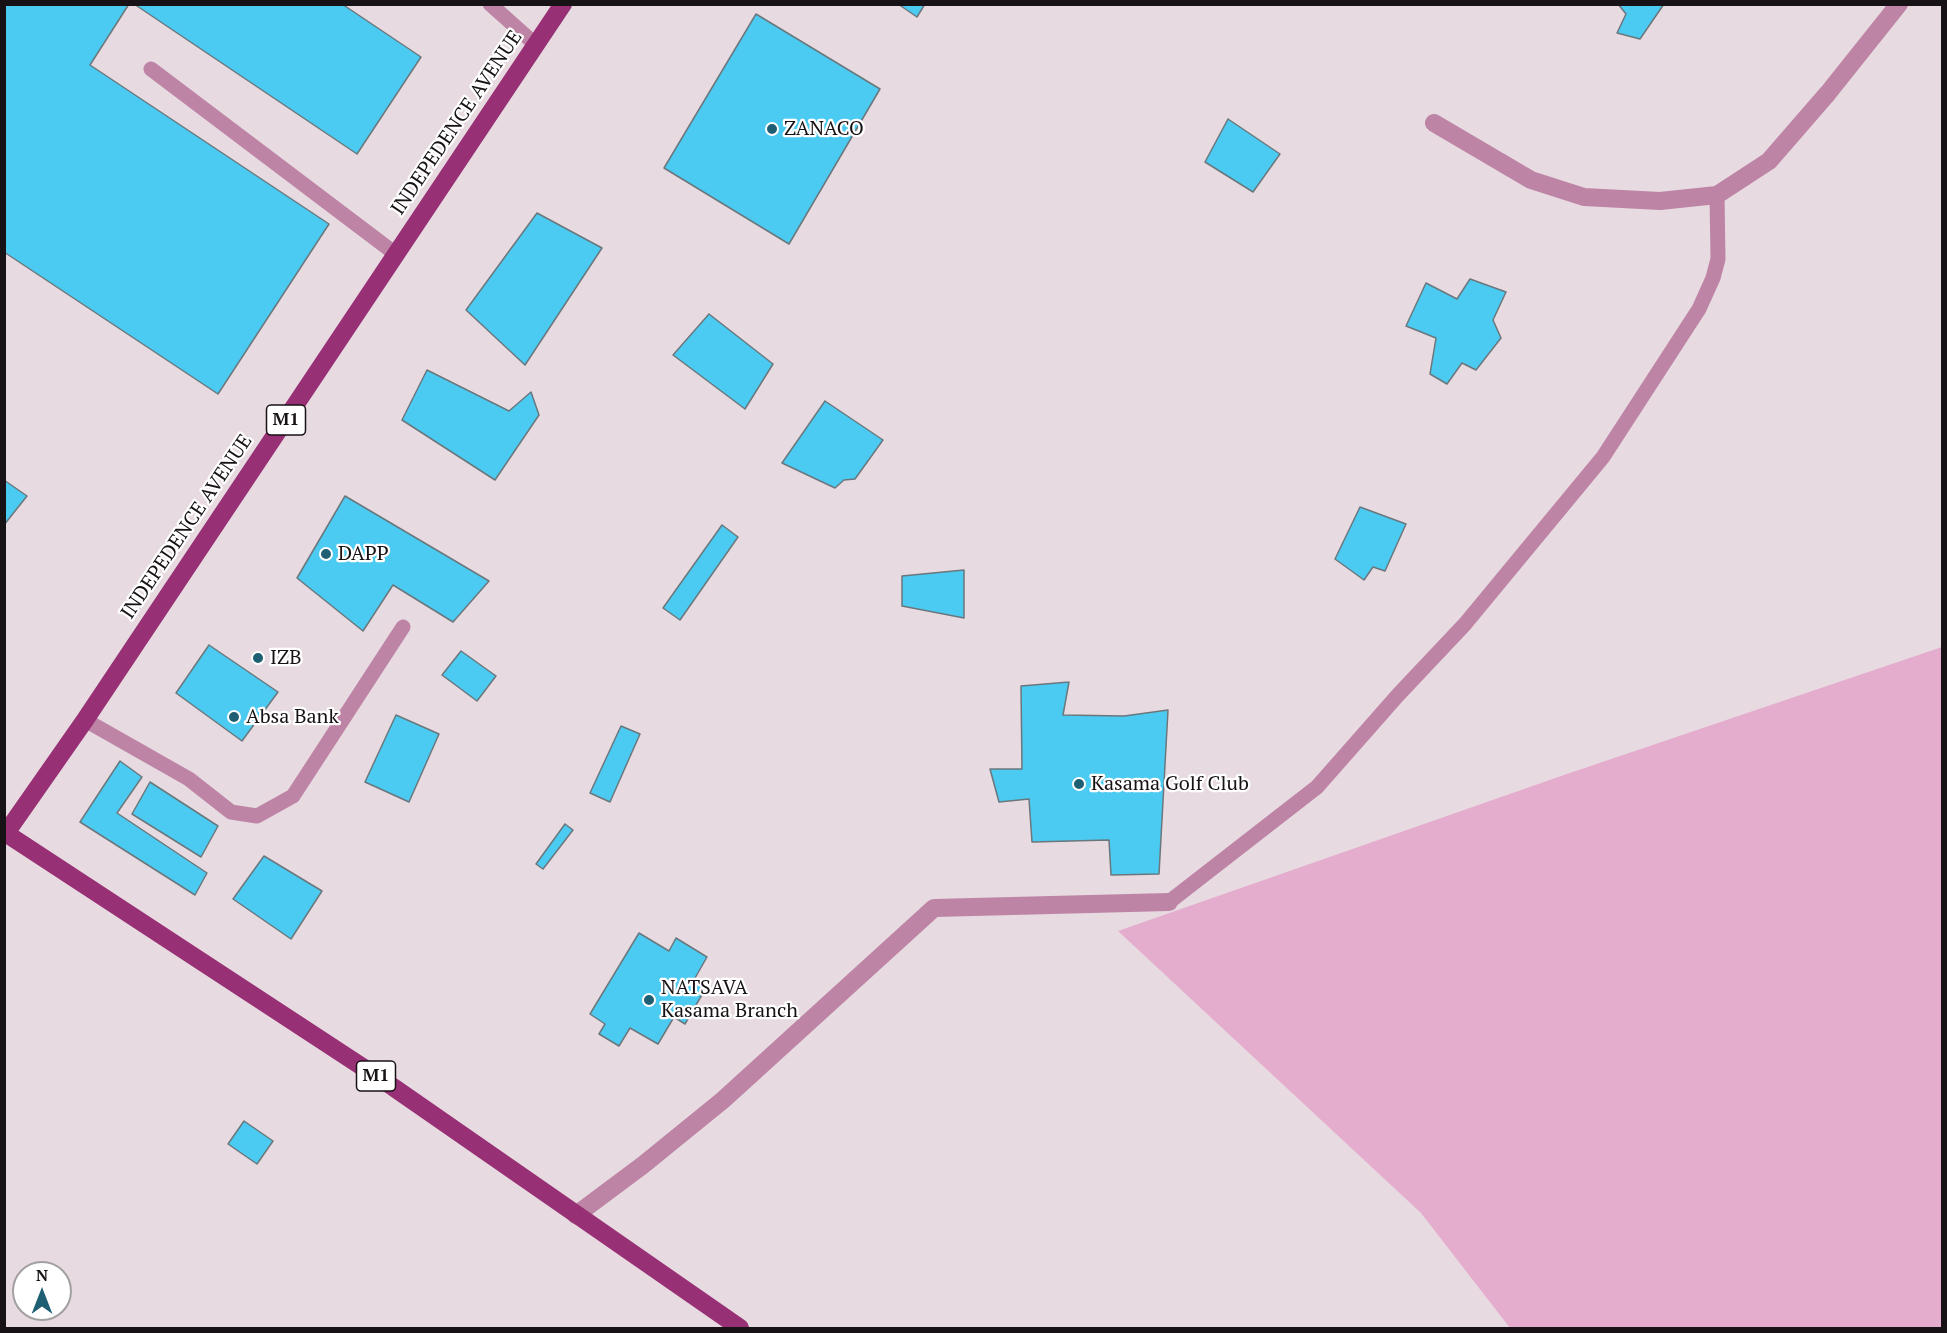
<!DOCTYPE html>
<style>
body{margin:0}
#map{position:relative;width:1947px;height:1333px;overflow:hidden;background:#e8dae1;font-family:"PT Serif",serif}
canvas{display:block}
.frame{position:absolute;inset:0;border:6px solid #171215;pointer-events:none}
.north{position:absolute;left:12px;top:1261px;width:60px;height:60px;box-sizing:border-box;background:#fff;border:2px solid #a2a0a1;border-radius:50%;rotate:0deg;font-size:16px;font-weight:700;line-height:24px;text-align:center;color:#171215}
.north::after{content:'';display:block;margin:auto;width:21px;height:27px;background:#1e5f74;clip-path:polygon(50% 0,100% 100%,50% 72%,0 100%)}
</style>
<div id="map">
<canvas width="1947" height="1333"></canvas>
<div class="frame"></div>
<div class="north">N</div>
</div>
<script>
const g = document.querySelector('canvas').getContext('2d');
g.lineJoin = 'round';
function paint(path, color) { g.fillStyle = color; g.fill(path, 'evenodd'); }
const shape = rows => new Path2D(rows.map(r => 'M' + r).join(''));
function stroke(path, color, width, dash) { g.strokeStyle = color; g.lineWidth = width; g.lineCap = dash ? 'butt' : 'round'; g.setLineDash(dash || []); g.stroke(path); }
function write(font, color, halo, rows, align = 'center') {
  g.font = font + ' "PT Serif",serif'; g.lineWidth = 4.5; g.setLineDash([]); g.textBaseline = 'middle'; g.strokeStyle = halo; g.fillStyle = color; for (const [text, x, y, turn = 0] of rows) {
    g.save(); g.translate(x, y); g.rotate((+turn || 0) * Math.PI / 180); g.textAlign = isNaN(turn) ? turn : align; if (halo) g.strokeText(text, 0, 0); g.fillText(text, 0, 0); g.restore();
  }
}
paint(shape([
 [1942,647,1942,1328,1510,1328,1421,1213,1118,931,1564,775]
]), '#e5adcd');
const building = shape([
 [4,4,129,4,90,65,329,224,218,394,4,252,4,4],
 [134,4,342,4,421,57,357,154,134,4],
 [898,4,925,4,917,17,898,4],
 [1618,4,1664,4,1640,39,1617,33,1626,14,1618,4],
 [756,14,880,89,789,244,664,168,756,14],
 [1228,119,1280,154,1253,192,1205,162,1228,119],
 [537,213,602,248,525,365,466,310,537,213],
 [1470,279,1506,292,1493,320,1501,338,1476,370,1462,363,1447,384,1430,374,1436,338,1406,326,1426,283,1457,299,1470,279],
 [709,314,773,364,745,409,673,355,709,314],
 [427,370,509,411,531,392,539,415,495,480,402,420,427,370],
 [825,401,883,440,855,479,844,480,835,488,782,463,825,401],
 [4,480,27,496,4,525,4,480],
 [345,496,489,581,453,622,393,585,363,631,297,578,345,496],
 [1360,507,1406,524,1385,571,1373,567,1364,580,1335,559,1360,507],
 [722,525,738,537,680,620,663,608,722,525],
 [964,570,964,618,902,606,902,576,964,570],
 [209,645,278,692,242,741,176,693,209,645],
 [461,651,496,676,477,701,442,675,461,651],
 [1069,682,1063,715,1124,716,1168,710,1159,874,1111,875,1109,840,1032,842,1029,799,999,802,990,769,1022,769,1021,686,1069,682],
 [396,715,439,734,409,802,365,782,396,715],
 [621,726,640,734,610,802,590,793,621,726],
 [120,761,142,777,117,813,207,873,195,895,80,822,120,761],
 [150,782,218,826,201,857,132,814,150,782],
 [565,824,573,830,543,869,536,864,565,824],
 [264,856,322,891,291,939,233,899,264,856],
 [639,933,669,951,676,938,707,957,695,978,707,986,685,1024,674,1017,658,1044,630,1028,619,1046,599,1034,605,1024,590,1014,639,933],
 [244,1121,273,1141,257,1164,228,1144,244,1121]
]);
paint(building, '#4bcaf2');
stroke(building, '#6a777c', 1.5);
stroke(shape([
 [490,4,536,45],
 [151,69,397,255],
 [85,720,189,779,231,812,257,816,293,796,403,627],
 [1169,902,1317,787,1398,695,1465,624,1603,457,1699,309,1713,278,1718,259,1717,195]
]), '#bd84a5', 15);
stroke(shape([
 [1434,123,1531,180,1584,197,1660,201,1717,195,1769,161,1828,93,1899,4],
 [576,1215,643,1165,723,1100,934,908,1169,902]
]), '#bd84a5', 18);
stroke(shape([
 [4,832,393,1087,740,1328],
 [6,833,85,720,563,4]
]), '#973074', 18);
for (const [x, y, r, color] of [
 [772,129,6,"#1e5f74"],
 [326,554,6,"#1e5f74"],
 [258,658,6,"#1e5f74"],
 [234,717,6,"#1e5f74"],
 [1079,784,6,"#1e5f74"],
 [649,1000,6,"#1e5f74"]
]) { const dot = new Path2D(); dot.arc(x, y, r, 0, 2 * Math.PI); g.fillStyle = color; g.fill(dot); stroke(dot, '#fff', 2); }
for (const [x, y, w] of [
 [286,420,39],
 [376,1076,39]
]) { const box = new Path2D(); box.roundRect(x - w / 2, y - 15, w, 30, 4.5); g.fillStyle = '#fff'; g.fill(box); stroke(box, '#171215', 1.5); }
write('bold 18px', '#171215', null, [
 ["M1",286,420],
 ["M1",376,1076]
]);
write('20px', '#171215', '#fff', [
 ["INDEPEDENCE AVENUE",457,123,-56],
 ["INDEPEDENCE AVENUE",187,527,-56]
]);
write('20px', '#171215', '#fff', [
 ["ZANACO",784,129],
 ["DAPP",338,554],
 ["IZB",270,658],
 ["Absa Bank",246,717],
 ["Kasama Golf Club",1091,784],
 ["NATSAVA",661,988],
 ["Kasama Branch",661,1011]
], 'left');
</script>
